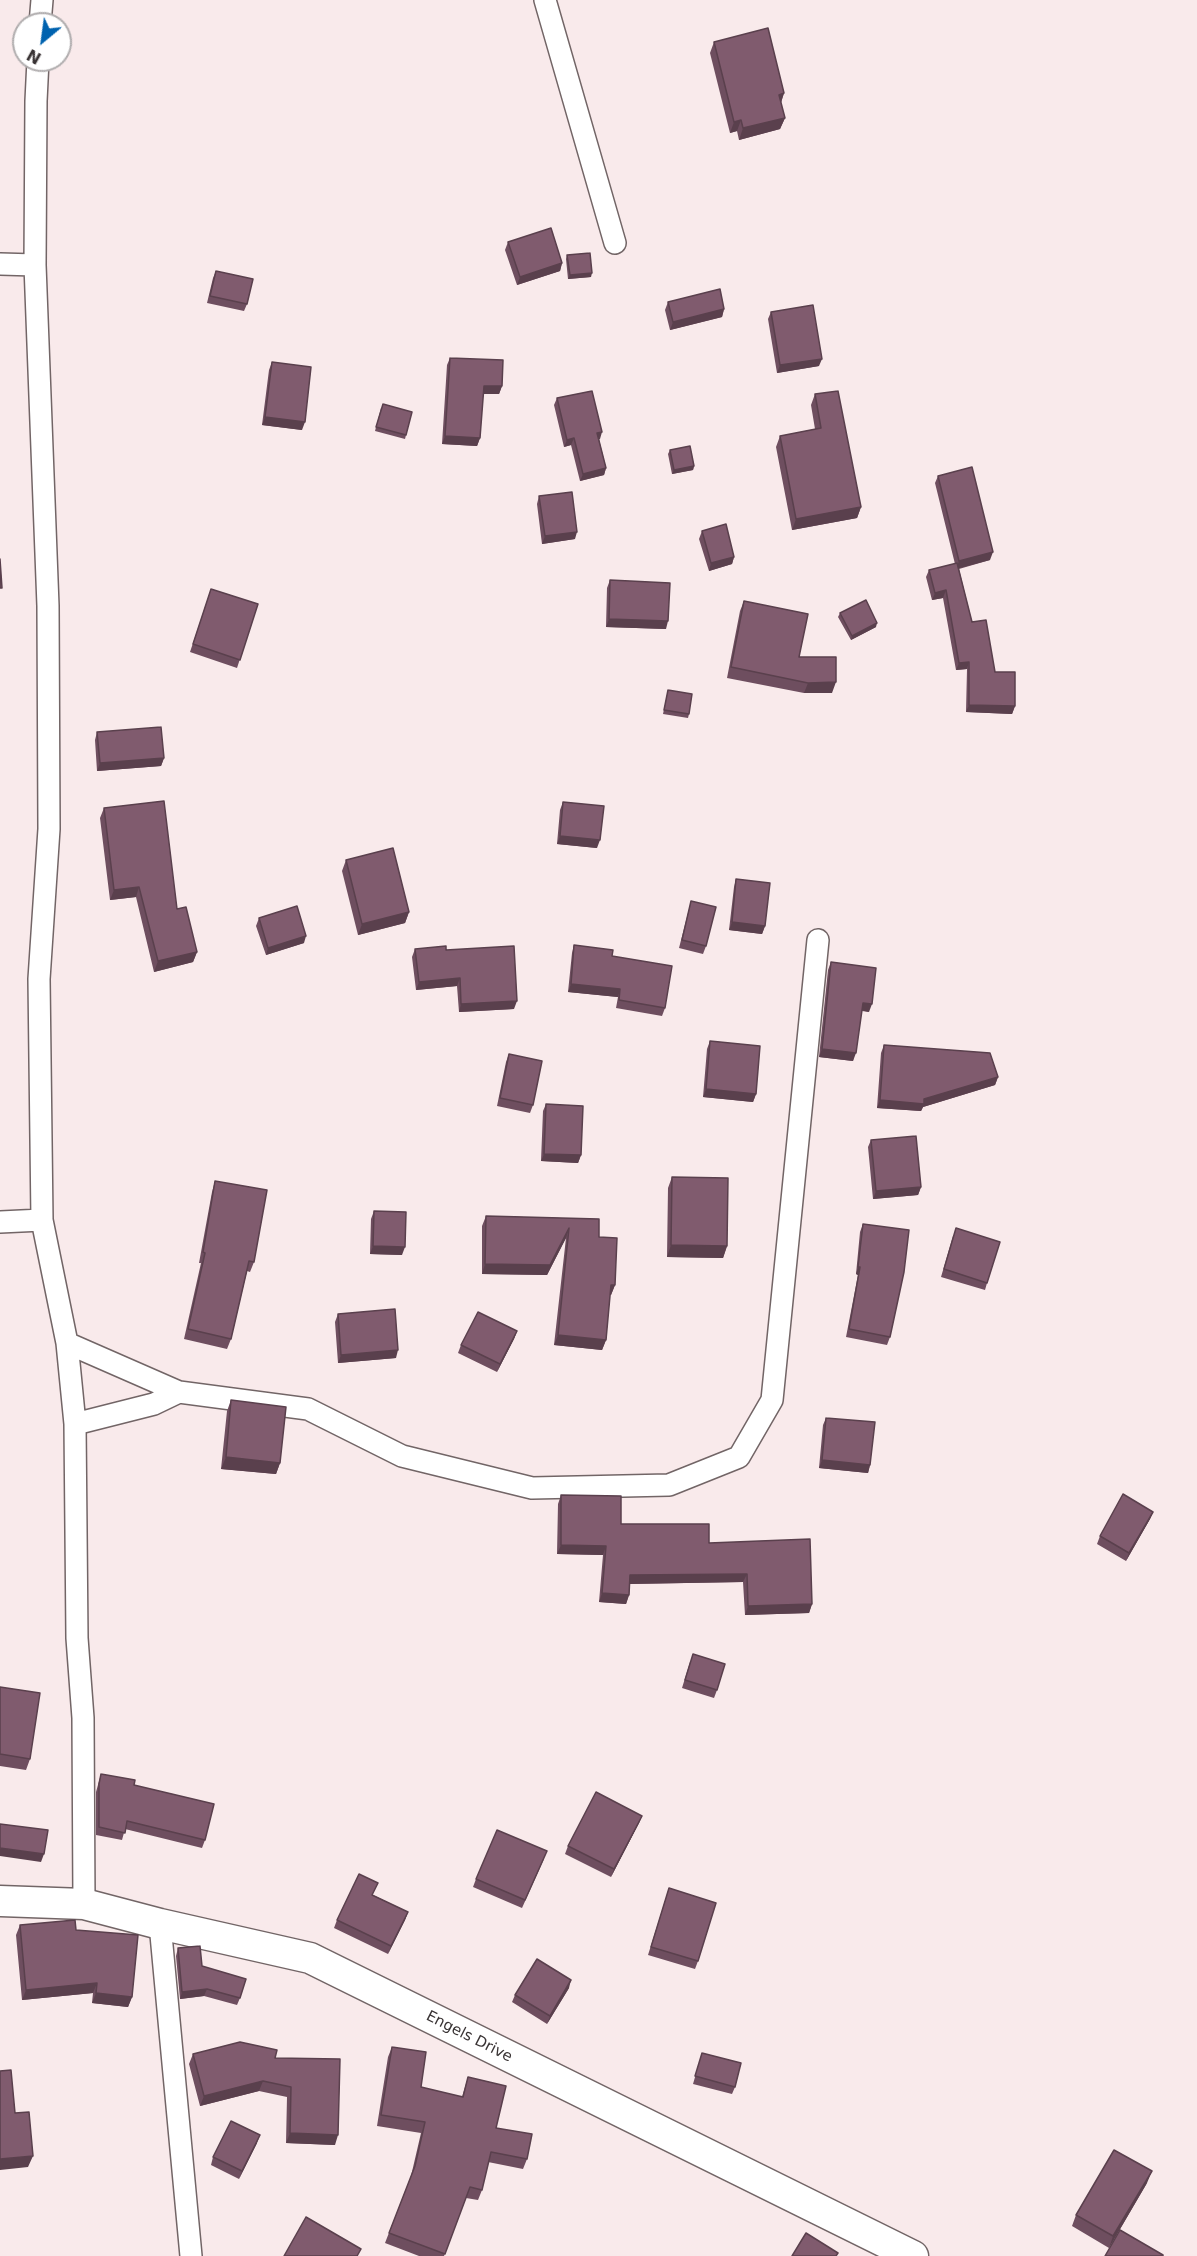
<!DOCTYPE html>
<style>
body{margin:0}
#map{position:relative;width:1197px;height:2256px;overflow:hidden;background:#f9eaeb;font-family:"DejaVu Sans",sans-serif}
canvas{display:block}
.north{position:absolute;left:12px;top:12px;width:60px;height:60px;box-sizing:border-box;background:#fff;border:2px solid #b0adae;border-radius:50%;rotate:209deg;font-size:16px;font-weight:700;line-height:24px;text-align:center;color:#393334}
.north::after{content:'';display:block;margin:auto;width:21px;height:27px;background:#0062af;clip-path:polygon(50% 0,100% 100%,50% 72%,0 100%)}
</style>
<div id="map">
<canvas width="1197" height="2256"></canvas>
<div class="north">N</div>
</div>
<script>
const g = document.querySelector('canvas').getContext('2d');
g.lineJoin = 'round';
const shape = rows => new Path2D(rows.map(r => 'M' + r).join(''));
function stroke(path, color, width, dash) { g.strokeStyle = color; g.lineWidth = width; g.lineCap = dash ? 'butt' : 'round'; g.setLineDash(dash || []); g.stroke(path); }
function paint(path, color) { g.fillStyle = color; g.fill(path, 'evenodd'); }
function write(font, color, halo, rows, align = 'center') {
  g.font = font + ' "DejaVu Sans",sans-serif'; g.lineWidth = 6; g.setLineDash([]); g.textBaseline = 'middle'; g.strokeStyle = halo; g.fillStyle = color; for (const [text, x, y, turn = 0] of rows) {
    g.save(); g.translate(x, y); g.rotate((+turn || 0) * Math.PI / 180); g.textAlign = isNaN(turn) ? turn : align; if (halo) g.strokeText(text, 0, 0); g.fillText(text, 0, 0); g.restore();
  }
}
const street = shape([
 [545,0,615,243],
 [40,24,42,0],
 [38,60,36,101,35,265,48,606,49,829,39,979,42,1220,67,1343,75,1424,77,1638,83,1718,84,1904],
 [0,264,35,265],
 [0,1222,42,1220],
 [67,1343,179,1392,308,1409,402,1456,532,1488,669,1485,739,1457,772,1400,818,940],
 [75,1424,154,1404,179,1392],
 [160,1924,191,2256]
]);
const secondary = shape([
 [0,1901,84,1904,160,1924,310,1958,913,2256]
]);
stroke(street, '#726566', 24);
stroke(secondary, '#726566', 33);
stroke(street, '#fff', 21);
stroke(secondary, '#fff', 30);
paint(shape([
 [714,42,784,93,781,103,785,118,780,129,739,140,737,131,730,133,710,53],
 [508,242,562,263,560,271,517,285,505,250],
 [567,255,591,277,568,279,566,259],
 [216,271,247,304,244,311,207,303,213,278],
 [668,302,724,309,722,317,670,330,665,310],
 [771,312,819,366,777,373,768,319],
 [450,358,502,386,499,394,483,394,480,438,477,446,442,444,447,365],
 [272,362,302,430,262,425,269,370],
 [815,394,861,507,857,518,792,530,776,447,780,436,815,429,811,405],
 [557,398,600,439,599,439,606,468,604,475,580,481,571,445,564,447,554,405],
 [381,408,406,435,405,439,375,431],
 [670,450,694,466,693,470,672,474,668,454],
 [938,476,990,560,959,569,972,622,995,672,1015,706,1012,714,966,712,967,669,956,670,943,598,932,600,926,577,929,570,955,564,935,483],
 [539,496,575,539,542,544,537,504],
 [702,531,734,557,732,564,709,571,699,539],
 [610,580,666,629,606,627,607,588],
 [211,589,258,604,237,668,190,652],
 [744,601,799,657,832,693,804,693,727,678,740,611],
 [840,613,876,627,851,640,838,617],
 [668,690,689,714,688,718,663,714],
 [97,732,164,758,161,766,97,771,95,740],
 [563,802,597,848,557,844,560,810],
 [104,808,177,909,197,952,193,962,154,972,136,897,110,900,100,818],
 [346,860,409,912,405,923,358,935,342,871],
 [736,879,765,926,762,934,729,930,734,887],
 [691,901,706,946,703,954,679,948,689,909],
 [259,918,304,943,266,955,256,926],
 [574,945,612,956,665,1008,662,1016,616,1008,618,997,568,992,572,953],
 [415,949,446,950,514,1009,459,1012,457,986,416,990,412,957],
 [831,962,869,1012,862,1011,853,1061,819,1057,828,970],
 [710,1041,756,1094,753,1102,703,1097,707,1049],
 [884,1045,998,1077,995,1085,923,1107,921,1111,877,1108,881,1053],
 [509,1054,533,1105,530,1113,497,1106,506,1062],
 [546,1104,581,1155,578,1163,541,1161,543,1111],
 [871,1140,921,1187,918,1195,873,1199,868,1147],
 [672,1177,727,1246,723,1258,667,1257,668,1188],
 [215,1181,254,1262,250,1272,247,1271,231,1339,227,1349,184,1339,201,1263,199,1263,212,1192],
 [374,1211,402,1255,370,1254,371,1219],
 [486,1216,599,1219,599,1237,615,1285,611,1295,610,1295,606,1340,602,1350,554,1345,566,1238,547,1275,482,1274,482,1226],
 [863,1224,890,1337,887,1345,846,1337,858,1275,856,1274,860,1232],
 [953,1236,987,1283,985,1290,941,1277],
 [338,1314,396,1358,338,1363,335,1322],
 [517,1331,514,1339,497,1372,458,1353,461,1345],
 [231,1400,280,1463,276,1474,221,1469,227,1411],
 [826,1418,870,1465,868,1473,819,1468,823,1425],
 [561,1495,621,1524,709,1543,812,1604,809,1613,745,1615,743,1582,630,1584,629,1595,626,1604,599,1602,603,1555,557,1554,558,1504],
 [1153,1512,1150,1519,1126,1561,1097,1544,1100,1536],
 [690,1662,717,1690,714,1698,682,1688],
 [0,1687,30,1759,26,1770,0,1766],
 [101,1774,134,1785,205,1840,202,1848,125,1829,122,1840,96,1835,96,1792],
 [642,1816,639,1823,611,1877,565,1854,568,1846],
 [544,1859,522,1908,473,1887,476,1879],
 [669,1888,698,1961,695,1969,648,1955],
 [373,1895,408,1912,405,1920,388,1954,334,1928,337,1920],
 [20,1925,132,1997,128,2007,92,2003,93,1993,22,2000,16,1935],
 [178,1948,202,1966,240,1998,237,2005,204,1996,180,1999,176,1956],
 [569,1988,547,2024,512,2002,515,1995],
 [392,2047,421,2087,462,2097,468,2077,496,2128,527,2159,523,2169,488,2162,482,2190,478,2200,466,2198,444,2256,419,2256,385,2243,411,2176,421,2133,377,2126,388,2057],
 [702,2053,735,2087,732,2094,693,2084],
 [193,2054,275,2058,335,2145,286,2143,287,2097,259,2091,200,2106,189,2064],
 [257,2143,239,2179,211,2165,213,2157],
 [1147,2183,1109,2248,1072,2226,1076,2215]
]), '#6e4e5f');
paint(shape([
 [784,93,780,105,779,95],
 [785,118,780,129,739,140,743,128],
 [741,120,737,131,730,133,734,122],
 [562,263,560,271,517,285,520,277],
 [592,273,591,277,568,279,570,275],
 [724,309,722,317,670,330,673,322],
 [822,359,819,366,777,373,780,365],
 [484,386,502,386,499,394,481,394],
 [265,417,305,422,302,430,262,425],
 [602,432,600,439,595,440,597,433],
 [445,436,480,438,477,446,442,444],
 [574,438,571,445,564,447,567,440],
 [694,466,693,470,672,474,674,470],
 [606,468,604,475,580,481,583,474],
 [861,507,857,518,792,530,796,519],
 [577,532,575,539,542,544,545,536],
 [993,552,990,560,956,569,959,561],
 [734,557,732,564,709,571,711,563],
 [946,590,943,598,932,600,935,593],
 [609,619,668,621,666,629,606,627],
 [877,623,876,627,851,640,852,636],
 [969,662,967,669,956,670,959,663],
 [836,682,832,693,804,693,808,683],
 [969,705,1015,706,1012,714,966,712],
 [164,758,161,766,97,771,100,763],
 [560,836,600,840,597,848,557,844],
 [139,887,136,897,110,900,114,890],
 [409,912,405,923,358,935,362,924],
 [732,922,765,926,762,934,729,930],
 [306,936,304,943,266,955,268,948],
 [197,952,193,962,154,972,158,961],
 [460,978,457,986,416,990,419,982],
 [571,984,620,989,618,997,568,992],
 [517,1001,514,1009,459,1012,461,1004],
 [863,1003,872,1004,869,1012,860,1010],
 [822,1049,856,1053,853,1061,819,1057],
 [998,1077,995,1085,923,1107,921,1111,877,1108,880,1100,924,1099],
 [706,1089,756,1094,753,1102,703,1097],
 [544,1154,581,1155,578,1163,541,1161],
 [921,1187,918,1195,873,1199,876,1191],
 [569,1228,566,1238,547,1275,482,1274,485,1264],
 [671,1245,727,1246,723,1258,667,1257],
 [373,1246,405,1247,402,1255,370,1254],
 [858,1267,860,1267,858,1275,856,1274],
 [611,1285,615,1285,611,1295,608,1295],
 [517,1331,514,1339,497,1372,500,1364],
 [558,1335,606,1340,602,1350,554,1345],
 [398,1350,396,1358,338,1363,341,1355],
 [226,1457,280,1463,276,1474,221,1469],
 [822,1460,870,1465,868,1473,819,1468],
 [1153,1512,1150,1519,1126,1561,1129,1553],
 [561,1545,606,1546,603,1555,557,1554],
 [747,1574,743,1582,627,1584,630,1575],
 [602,1593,629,1595,626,1604,599,1602],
 [812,1604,809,1613,745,1615,748,1606],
 [642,1816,639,1823,611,1877,614,1869],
 [0,1848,44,1854,41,1862,0,1856],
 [408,1912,405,1920,388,1954,391,1946],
 [571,1980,569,1988,547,2024,550,2016],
 [97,1983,93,1993,22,2000,26,1990],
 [207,1989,204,1996,180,1999,182,1992],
 [96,1993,132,1997,128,2007,92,2003],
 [263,2081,259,2091,200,2106,204,2096],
 [290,2133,338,2135,335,2145,286,2143],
 [260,2135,257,2143,239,2179,242,2171],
 [33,2156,28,2167,0,2170,0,2159],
 [1152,2171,1147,2183,1109,2248,1113,2236]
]), '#5a404d');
const building = shape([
 [768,28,784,93,779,95,785,118,743,128,741,120,734,122,714,42,768,28],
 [551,228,562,263,520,277,508,242,551,228],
 [590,253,592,273,570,275,567,255,590,253],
 [216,271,253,279,247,304,210,296,216,271],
 [720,289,724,309,673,322,668,302,720,289],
 [813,305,822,359,780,365,771,312,813,305],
 [450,358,503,360,502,386,484,386,480,438,445,436,450,358],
 [272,362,311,367,305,422,265,417,272,362],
 [592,391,602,432,597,433,606,468,583,474,574,438,567,440,557,398,592,391],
 [838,391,861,507,796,519,780,436,821,428,815,394,838,391],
 [383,404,412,412,406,435,376,427,383,404],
 [690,446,694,466,674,470,670,450,690,446],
 [972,467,993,552,959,561,938,476,972,467],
 [572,492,577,532,545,536,539,496,572,492],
 [726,524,734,557,711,563,702,531,726,524],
 [0,559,2,588,0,588,0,559],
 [957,563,972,622,986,620,995,672,1015,672,1015,706,969,705,969,662,959,663,946,590,935,593,929,570,957,563],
 [610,580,670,583,668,621,609,619,610,580],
 [211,589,258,604,240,660,193,644,211,589],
 [866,600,877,623,852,636,840,613,866,600],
 [744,601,808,614,799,657,836,657,836,682,808,683,731,667,744,601],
 [668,690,692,694,689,714,664,710,668,690],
 [161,727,164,758,100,763,97,732,161,727],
 [164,801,177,909,186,907,197,952,158,961,139,887,114,890,104,808,164,801],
 [563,802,604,806,600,840,560,836,563,802],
 [393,848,409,912,362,924,346,860,393,848],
 [736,879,770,883,765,926,732,922,736,879],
 [691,901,716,907,706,946,682,940,691,901],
 [297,906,306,936,268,948,259,918,297,906],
 [574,945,613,950,612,956,672,966,665,1008,619,1000,620,989,571,984,574,945],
 [446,946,446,950,514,946,517,1001,461,1004,460,978,419,982,415,949,446,946],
 [831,962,876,968,872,1004,863,1003,856,1053,822,1049,831,962],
 [710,1041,760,1046,756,1094,706,1089,710,1041],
 [884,1045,990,1053,998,1077,924,1099,924,1104,880,1100,884,1045],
 [509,1054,542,1061,533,1105,500,1098,509,1054],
 [546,1104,583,1106,581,1155,544,1154,546,1104],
 [916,1136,921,1187,876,1191,871,1140,916,1136],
 [672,1177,728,1178,727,1246,671,1245,672,1177],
 [215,1181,267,1190,254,1262,249,1261,231,1339,188,1329,205,1253,203,1252,215,1181],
 [374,1211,406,1212,405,1247,373,1246,374,1211],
 [486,1216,599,1219,599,1237,617,1238,615,1285,611,1285,606,1340,558,1335,569,1228,550,1265,485,1264,486,1216],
 [863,1224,909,1230,904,1272,890,1337,849,1329,860,1267,858,1267,863,1224],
 [956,1228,1000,1242,987,1283,944,1269,956,1228],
 [395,1309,398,1350,341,1355,338,1314,395,1309],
 [478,1312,517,1331,500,1364,461,1345,478,1312],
 [231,1400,286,1407,280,1463,226,1457,231,1400],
 [826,1418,875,1422,870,1465,822,1460,826,1418],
 [1123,1494,1153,1512,1129,1553,1100,1536,1123,1494],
 [561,1495,621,1496,621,1524,709,1524,709,1543,810,1539,812,1604,748,1606,747,1574,630,1575,629,1595,602,1593,606,1546,561,1545,561,1495],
 [693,1654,725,1664,717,1690,685,1680,693,1654],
 [0,1687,40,1693,30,1759,0,1754,0,1687],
 [101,1774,135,1780,134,1785,214,1804,205,1840,127,1821,125,1833,99,1827,99,1784,101,1774],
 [596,1792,642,1816,614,1869,568,1846,596,1792],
 [0,1824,48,1830,44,1854,0,1848,0,1824],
 [497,1830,547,1851,525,1900,476,1879,497,1830],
 [359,1874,378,1883,372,1895,408,1912,391,1946,337,1920,359,1874],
 [669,1888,716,1903,698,1961,651,1947,669,1888],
 [75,1920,76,1930,138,1935,132,1997,96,1993,97,1983,26,1990,20,1925,75,1920],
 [200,1946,202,1966,246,1979,240,1998,207,1989,182,1992,178,1948,200,1946],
 [537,1959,571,1980,550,2016,515,1995,537,1959],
 [240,2042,277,2050,275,2058,340,2059,338,2135,290,2133,291,2087,263,2081,204,2096,193,2054,240,2042],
 [392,2047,426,2052,421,2087,463,2097,468,2077,506,2086,496,2128,532,2134,527,2159,491,2152,482,2190,470,2187,445,2254,389,2233,415,2166,425,2122,381,2115,392,2047],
 [702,2053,741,2063,735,2087,695,2076,702,2053],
 [11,2070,15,2113,29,2112,33,2156,0,2159,0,2071,11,2070],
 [231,2121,260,2135,242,2171,213,2157,231,2121],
 [1114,2150,1152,2171,1113,2236,1076,2215,1114,2150],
 [306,2217,361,2249,357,2256,284,2256,306,2217],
 [1120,2230,1163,2255,1163,2256,1105,2256,1120,2230],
 [806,2233,838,2253,836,2256,792,2256,806,2233]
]);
paint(building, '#805b6e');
stroke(building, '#5a404d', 1.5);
write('15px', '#393334', '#fff', [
 ["Engels Drive",469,2037,27]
]);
</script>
